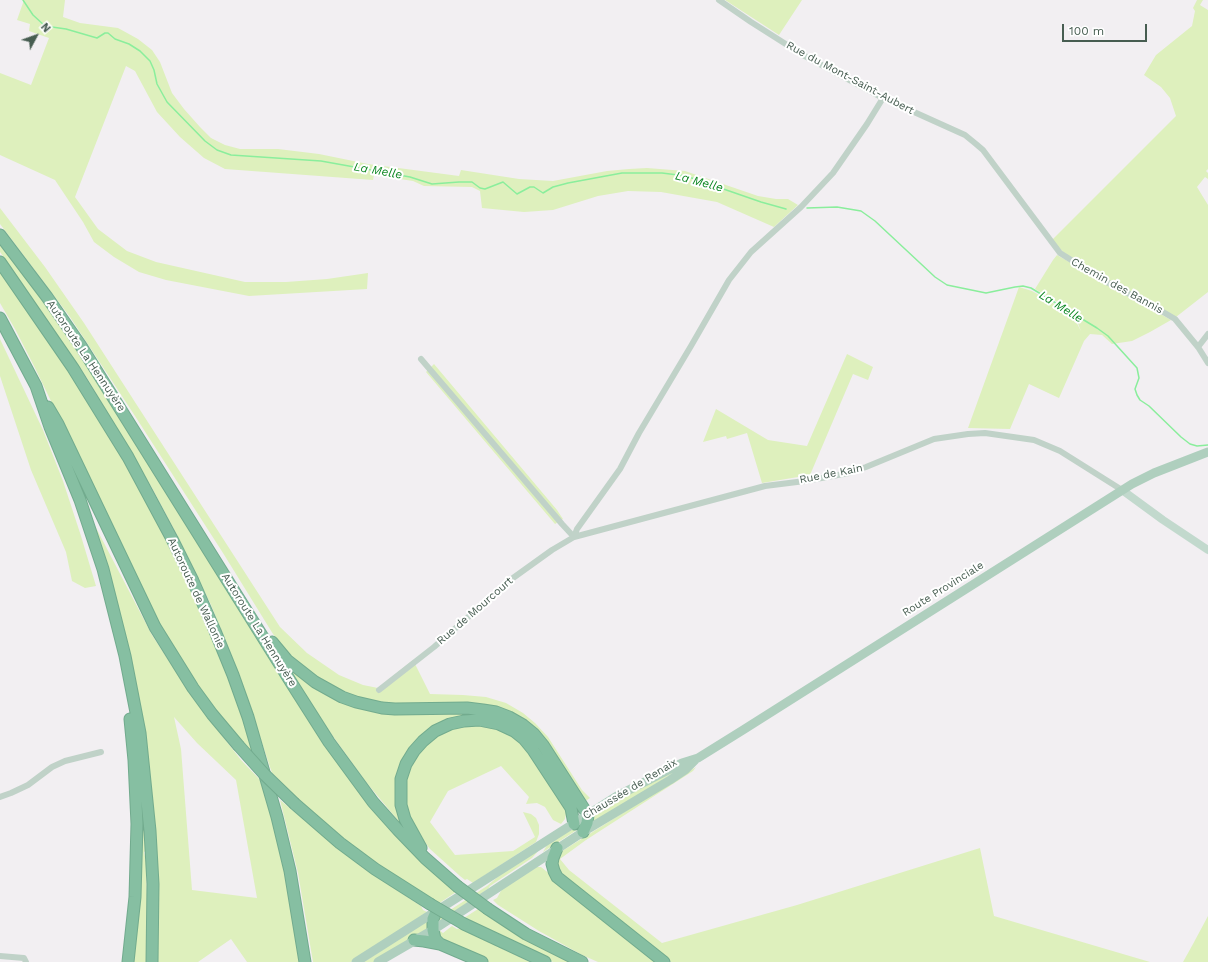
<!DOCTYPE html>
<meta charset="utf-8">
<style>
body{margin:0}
#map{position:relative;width:1208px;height:962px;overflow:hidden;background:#f2eff2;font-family:"Work Sans",sans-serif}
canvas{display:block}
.north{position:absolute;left:16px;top:16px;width:40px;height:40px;-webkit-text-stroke:3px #fff;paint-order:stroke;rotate:49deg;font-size:11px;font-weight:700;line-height:16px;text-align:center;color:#475d51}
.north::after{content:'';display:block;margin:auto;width:14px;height:18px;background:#475d51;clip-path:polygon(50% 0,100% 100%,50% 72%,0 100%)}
.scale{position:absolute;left:1062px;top:24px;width:85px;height:18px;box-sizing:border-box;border:2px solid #475d51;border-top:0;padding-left:5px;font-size:12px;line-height:14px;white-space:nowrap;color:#475d51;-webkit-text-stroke:3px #fff;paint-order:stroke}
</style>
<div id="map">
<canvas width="1208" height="962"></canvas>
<div class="north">N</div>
<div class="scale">100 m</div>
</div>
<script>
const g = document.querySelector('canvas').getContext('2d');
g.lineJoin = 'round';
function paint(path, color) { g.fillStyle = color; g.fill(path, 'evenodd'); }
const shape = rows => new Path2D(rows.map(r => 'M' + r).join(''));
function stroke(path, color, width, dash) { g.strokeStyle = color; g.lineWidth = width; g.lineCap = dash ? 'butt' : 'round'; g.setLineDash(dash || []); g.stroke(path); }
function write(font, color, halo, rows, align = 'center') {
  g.font = font + ' "Work Sans",sans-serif'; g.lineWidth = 4; g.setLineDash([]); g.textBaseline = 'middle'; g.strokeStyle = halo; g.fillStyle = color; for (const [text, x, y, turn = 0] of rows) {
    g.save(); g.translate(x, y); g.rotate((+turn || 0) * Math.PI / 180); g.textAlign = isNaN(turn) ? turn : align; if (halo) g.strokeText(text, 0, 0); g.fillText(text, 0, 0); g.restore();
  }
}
paint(shape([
 [24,0,65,0,63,17,80,23,118,28,138,39,152,50,160,62,172,93,184,109,200,127,211,138,225,145,240,149,278,149,319,154,368,164,459,176,461,170,519,179,553,181,607,171,629,169,647,168,685,171,758,196,776,199,788,199,798,205,774,227,717,202,661,192,628,191,598,196,553,210,524,212,482,208,480,191,472,187,424,186,413,181,374,175,373,180,225,169,204,158,180,137,157,112,135,71,126,66,75,197,98,229,127,251,156,262,245,282,286,282,327,279,368,273,367,289,249,296,166,280,139,272,114,257,94,242,83,222,55,180,0,155,0,73,31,85,49,38,29,31,30,24,17,20],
 [725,0,802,0,779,35],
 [1197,0,1203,0,1200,5,1208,10,1208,169,1206,171,1208,173,1208,179,1205,177,1197,187,1208,205,1208,292,1176,317,1085,267,1063,252,1052,240,1176,116,1170,98,1161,87,1144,75,1156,55,1192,26,1195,11,1193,8],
 [0,208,45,267,84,323,280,627,307,653,339,675,363,685,378,688,413,660,430,694,463,695,486,697,506,703,523,713,535,723,548,737,582,790,590,798,566,814,565,819,561,824,553,820,545,807,537,803,526,804,529,797,501,766,448,791,430,822,455,855,513,851,535,837,523,812,531,814,536,818,539,825,539,834,536,842,473,883,467,879,465,880,460,876,430,849,414,828,405,829,366,782,332,735,284,662,290,656,273,634,223,553,135,416,70,317,0,224],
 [0,242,77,346,321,735,456,892,438,904,364,857,296,799,293,794,272,773,239,674,211,605,177,535,152,488,87,378,0,252],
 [1057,255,1171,320,1150,332,1132,341,1112,344,1102,335,1090,334,1084,341,1059,398,1029,384,1010,429,968,428,1019,287,1032,291,1072,314,1081,331,1073,311,1035,289,1053,260],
 [0,269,102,421,148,503,202,610,240,709,257,758,202,694,161,628,34,366,15,329,0,303],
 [0,339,43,430,63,481,81,536,96,586,85,588,72,581,66,552,31,470,0,376],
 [847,354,873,367,868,380,853,374,810,475,762,483,747,433,727,439,726,436,703,442,716,409,768,440,807,446],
 [434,364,557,510,563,519,555,524,426,372],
 [93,522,152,635,193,698,241,760,263,783,278,831,300,962,247,962,231,939,198,962,156,962,135,677,124,628,105,560],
 [174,717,197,743,236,780,257,898,192,890,181,749],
 [692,761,586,828,592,816,625,796],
 [696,767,693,771,586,840,560,859,569,870,662,943,797,905,980,848,994,916,1150,962,671,962,557,873,555,865,559,853],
 [280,800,362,867,421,906,423,910,427,912,351,962,313,962,298,873],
 [142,809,146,851,144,852,146,861,147,899,147,962,131,962],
 [582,822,580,828,543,852,547,845],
 [540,849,532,858,490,886,488,889,441,920,437,921,441,916,487,886,501,874],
 [537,867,541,867,660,962,598,962,582,955,539,931,498,905,493,900,497,898,502,889],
 [478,909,483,912,574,962,553,962,546,959,464,918],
 [1208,916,1208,962,1183,962,1193,944],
 [431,918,430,927,375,962,364,962],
 [452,926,457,929,460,928,530,962,488,962,447,946,441,942,439,930,443,933]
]), '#def0bd');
stroke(shape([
 [23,0,33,15,45,26,66,29,97,38,105,33,108,33,115,39,129,44,140,51,150,61,154,70,157,84,167,102,205,141,217,150,231,155,321,161,410,177,432,184,459,182,472,182,480,188,485,189,503,182,517,194,530,187,534,187,543,193,553,187,568,183,622,173,662,173,686,176,761,202,786,209],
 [807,208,837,207,861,211,875,221,935,277,947,285,986,293,1015,287,1023,286,1031,288,1097,328,1108,336,1137,368,1139,378,1135,389,1137,395,1140,400,1149,406,1181,437,1190,444,1197,446,1208,445]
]), '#8aee9c', 1.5);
const highway = shape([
 [0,235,47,297,81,346,294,687,329,742,373,802,398,830,425,858,457,886],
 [0,262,73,368,128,457,172,539,193,581,215,631,233,675,248,717,277,817,290,871,305,962],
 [0,318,36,386,50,427,80,500,103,569,125,656,140,733,150,831,153,884,152,962],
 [48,407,58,424,155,627,193,688,212,714,238,745],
 [272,642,287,660,315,682,342,697,356,702,382,708,395,709,467,708,483,710,496,712,509,717,523,725,534,734,543,745,588,815,587,823,583,832],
 [295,804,340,843,375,869,430,904],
 [421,848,405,819,401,805,401,779,406,764,414,751,423,741,435,731,450,724,464,721,479,720,499,724,514,731,524,739,533,750,571,808,574,824],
 [557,848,553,858,552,864,554,871,557,877,664,962],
 [488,909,526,934,582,962],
 [436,912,433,919,433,930,435,939,440,944],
 [464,924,545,962],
 [414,940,424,941,440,944,482,962],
 [128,962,135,897,137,824,134,760,130,719]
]);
stroke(highway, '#72ab8e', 13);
stroke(shape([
 [719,0,751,22,803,55,883,98,965,135,976,144,983,150,1060,253,1103,280,1158,309,1175,319,1198,347,1208,363],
 [1198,347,1208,334],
 [421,359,562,524,574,537],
 [574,537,577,529,620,469,639,433,691,346,729,280,751,252,801,207,833,173,867,124,883,98],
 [379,690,434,647,513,578,552,550,574,537,765,486,805,481,849,473,866,467,934,439,968,434,985,433,1034,440,1060,451,1122,490],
 [0,797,11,793,28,785,52,767,65,761,101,752],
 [0,956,24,958,26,962]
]), '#c0d2c8', 6);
stroke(shape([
 [1122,490,1163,520,1208,550]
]), '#c2d9cd', 8);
stroke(shape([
 [356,962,617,796,682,763,698,758,743,730,1132,484,1154,473,1208,452],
 [378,962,433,930,583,832,670,780,685,770,695,760]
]), '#afcfbe', 9);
stroke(highway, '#86bfa2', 11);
const highwayBridge = shape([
 [238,745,265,775,295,804],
 [457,886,488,909],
 [430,904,464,924]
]);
stroke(highwayBridge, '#72ab8e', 13, []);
stroke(highwayBridge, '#86bfa2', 11);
write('11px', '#475d51', '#fff', [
 ["Rue du Mont-Saint-Aubert",850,78,28],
 ["Chemin des Bannis",1117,286,29],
 ["Autoroute La Hennuyère",86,356,56],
 ["Rue de Kain",831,474,-11],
 ["Route Provinciale",943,589,-32],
 ["Autoroute de Wallonie",196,593,65],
 ["Rue de Mourcourt",475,611,-41],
 ["Autoroute La Hennuyère",259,630,58],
 ["Chaussée de Renaix",630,789,-31]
]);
write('italic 12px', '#0c8622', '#fff', [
 ["La Melle",378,171,10],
 ["La Melle",699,182,15],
 ["La Melle",1061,307,32]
]);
</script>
